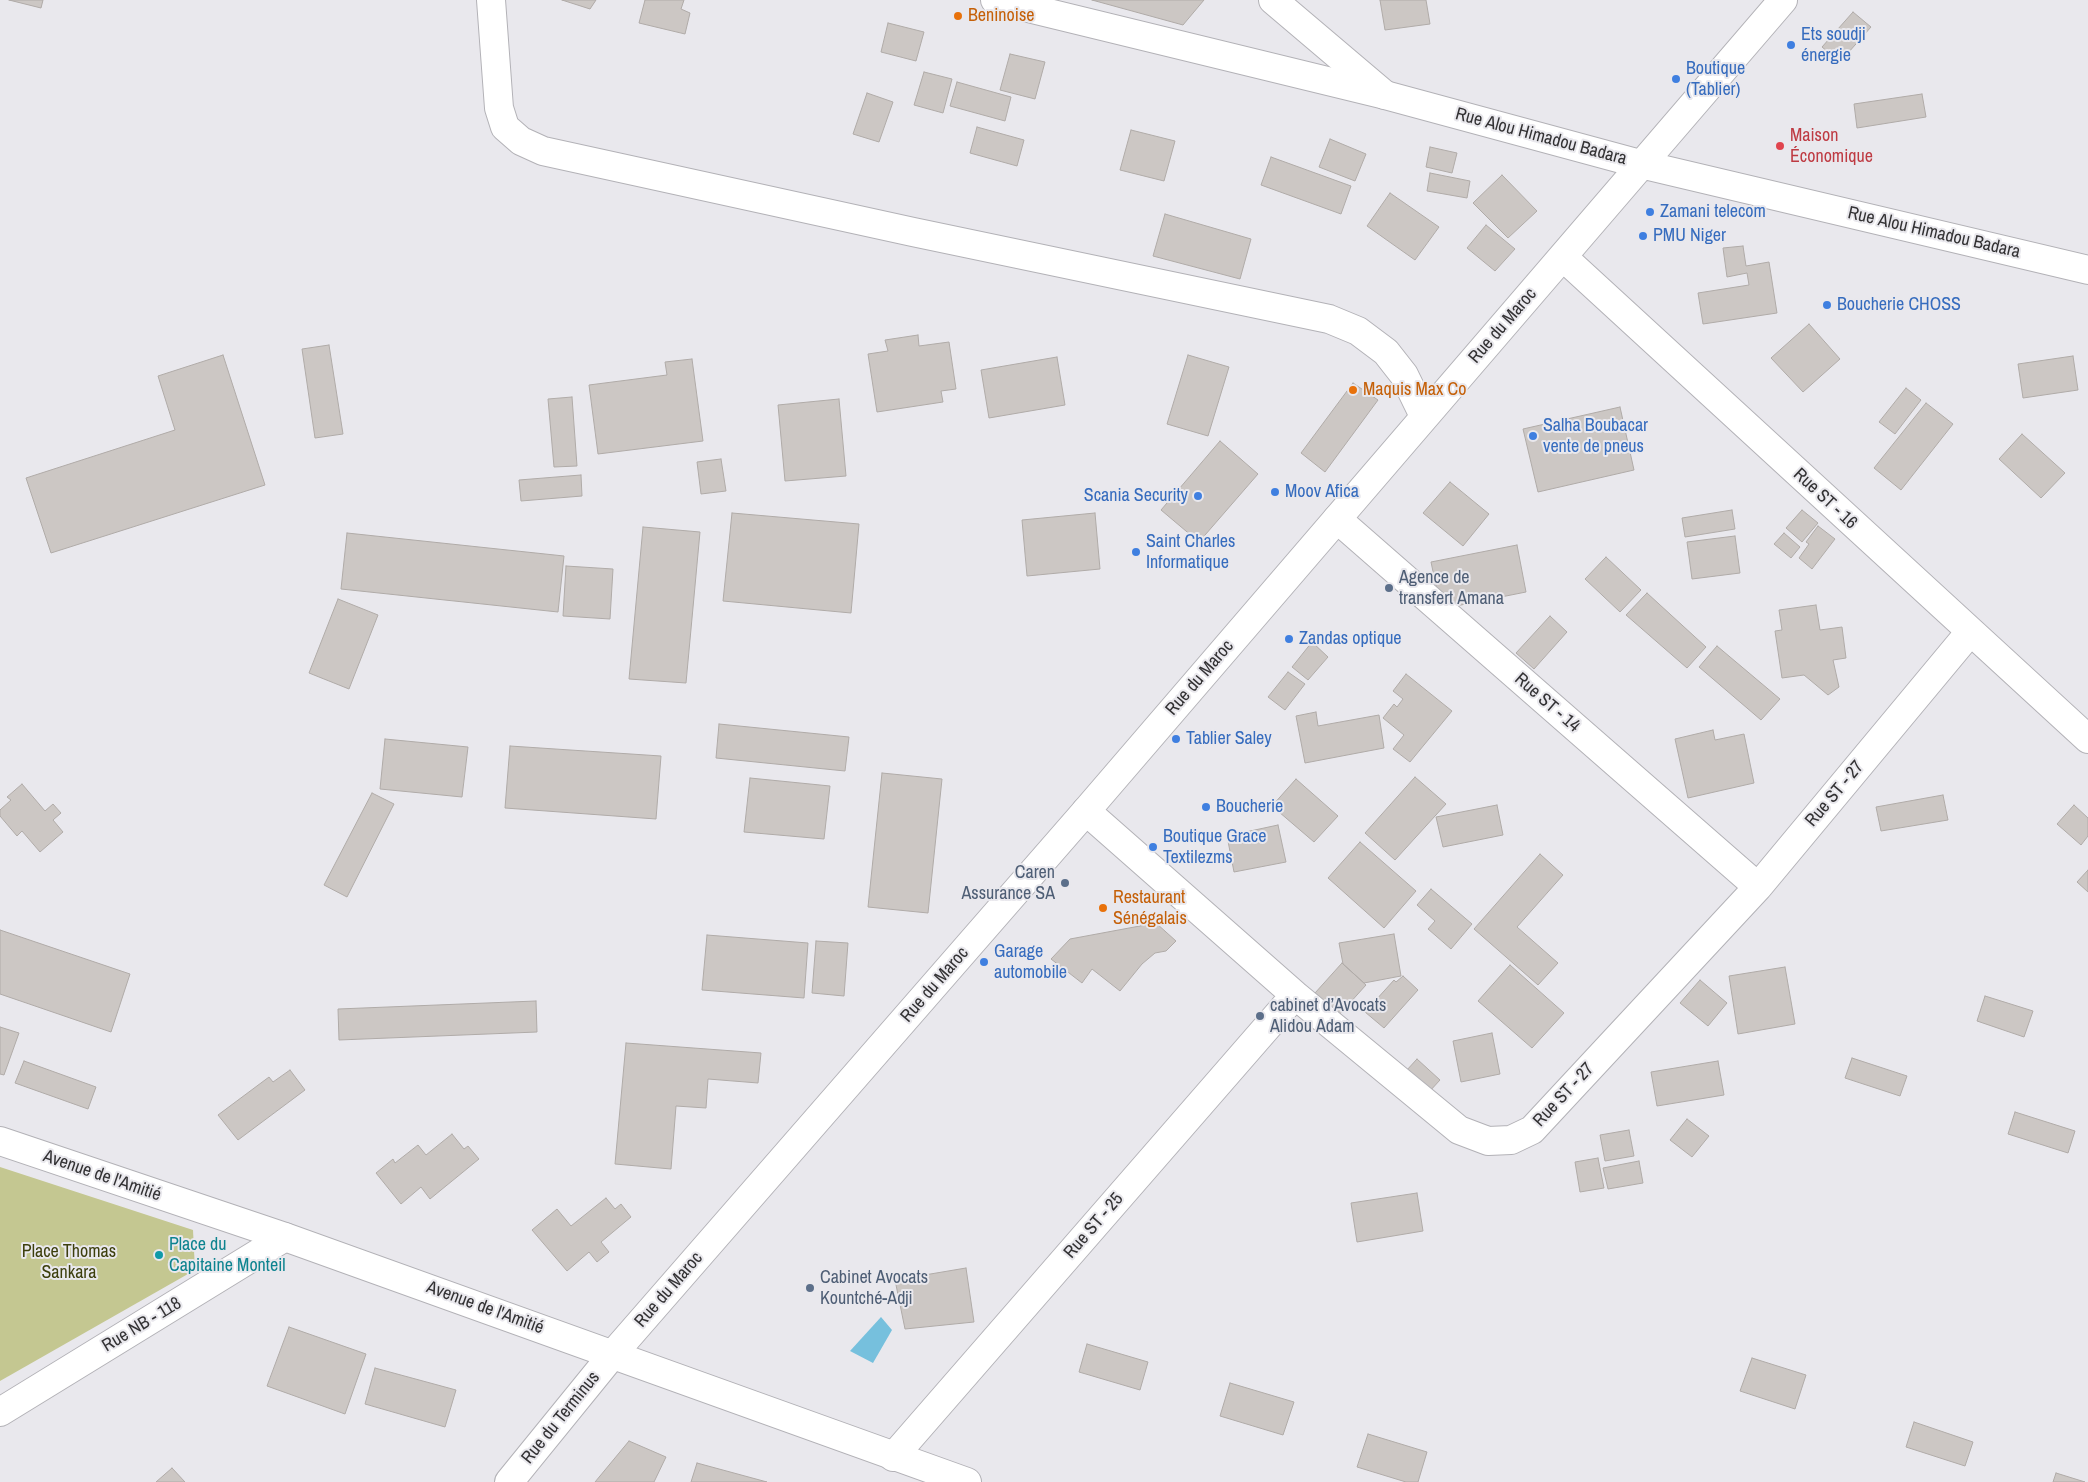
<!DOCTYPE html>
<meta charset="utf-8">
<style>
body{margin:0}
canvas{display:block;background:#e9e8ed}
</style>
<canvas width="2088" height="1482"></canvas>
<script>
const g = document.querySelector('canvas').getContext('2d');
g.lineJoin = 'round';
function paint(path, color) { g.fillStyle = color; g.fill(path, 'evenodd'); }
const shape = rows => new Path2D(rows.map(r => 'M' + r).join(''));
function stroke(path, color, width, dash) { g.strokeStyle = color; g.lineWidth = width; g.lineCap = dash ? 'butt' : 'round'; g.setLineDash(dash || []); g.stroke(path); }
function write(font, color, halo, rows, align = 'center') {
  g.font = font + ' "Archivo Narrow",sans-serif'; g.lineWidth = 4; g.setLineDash([]); g.textBaseline = 'middle'; g.strokeStyle = halo; g.fillStyle = color; for (const [text, x, y, turn = 0] of rows) {
    g.save(); g.translate(x, y); g.rotate((+turn || 0) * Math.PI / 180); g.textAlign = isNaN(turn) ? turn : align; if (halo) g.strokeText(text, 0, 0); g.fillText(text, 0, 0); g.restore();
  }
}
paint(shape([
 [0,1167,193,1230,195,1270,0,1381]
]), '#c4c791');
paint(shape([
 [881,1317,892,1330,873,1363,850,1351]
]), '#76c0dd');
const building = shape([
 [9,0,43,0,41,8,9,0],
 [562,0,596,0,590,9,562,0],
 [645,0,684,0,681,9,690,13,685,34,639,23,645,0],
 [1092,0,1204,0,1183,25,1092,0],
 [1380,0,1426,0,1430,24,1385,30,1380,0],
 [1853,12,1871,27,1840,62,1822,47,1853,12],
 [888,23,924,32,916,61,881,52,888,23],
 [1010,54,1045,62,1035,99,1000,90,1010,54],
 [924,72,952,79,943,113,914,105,924,72],
 [957,82,1011,97,1005,121,950,106,957,82],
 [867,93,893,102,879,142,853,134,867,93],
 [1922,94,1926,117,1857,128,1854,104,1922,94],
 [977,127,1024,140,1017,166,970,153,977,127],
 [1131,130,1175,141,1164,181,1120,170,1131,130],
 [1330,139,1366,154,1355,181,1319,167,1330,139],
 [1430,147,1457,153,1452,173,1426,167,1430,147],
 [1271,157,1351,186,1341,214,1261,185,1271,157],
 [1430,173,1470,181,1467,198,1427,191,1430,173],
 [1502,175,1537,211,1508,238,1473,203,1502,175],
 [1390,193,1439,227,1415,260,1367,226,1390,193],
 [1165,214,1251,239,1240,279,1153,256,1165,214],
 [1486,225,1515,249,1495,271,1467,248,1486,225],
 [1743,246,1746,266,1769,262,1777,313,1703,324,1698,293,1749,285,1747,273,1727,277,1723,248,1743,246],
 [1809,324,1840,359,1803,392,1771,358,1809,324],
 [918,335,919,346,949,342,956,389,941,391,943,402,877,412,868,354,888,351,885,340,918,335],
 [329,345,343,434,315,438,302,349,329,345],
 [223,355,265,485,51,553,26,478,175,430,158,376,223,355],
 [1188,355,1229,367,1208,436,1167,424,1188,355],
 [2073,356,2078,390,2023,398,2018,364,2073,356],
 [1057,357,1065,405,989,418,981,370,1057,357],
 [692,359,703,441,598,454,589,385,667,375,665,362,692,359],
 [1353,383,1378,400,1325,472,1301,453,1353,383],
 [1906,388,1921,400,1895,434,1879,422,1906,388],
 [572,397,577,466,554,467,548,399,572,397],
 [839,399,846,476,785,481,778,405,839,399],
 [1926,403,1953,424,1901,490,1874,468,1926,403],
 [1620,407,1634,470,1538,492,1523,429,1620,407],
 [2022,434,2065,473,2041,498,1999,459,2022,434],
 [1220,441,1258,474,1199,542,1161,510,1220,441],
 [721,459,726,491,701,494,697,462,721,459],
 [581,475,582,496,521,501,519,480,581,475],
 [1450,482,1489,514,1463,546,1423,513,1450,482],
 [1732,510,1735,529,1685,537,1682,518,1732,510],
 [1802,510,1818,523,1802,542,1786,528,1802,510],
 [732,513,859,524,851,613,723,601,732,513],
 [1095,513,1100,569,1027,576,1022,520,1095,513],
 [1818,526,1835,539,1812,569,1799,558,1809,544,1806,542,1818,526],
 [643,527,700,532,686,683,629,679,643,527],
 [347,533,564,556,558,612,341,589,347,533],
 [1784,533,1800,547,1791,558,1774,544,1784,533],
 [1735,536,1740,573,1692,579,1687,542,1735,536],
 [1517,545,1526,592,1441,609,1431,562,1517,545],
 [1606,557,1641,590,1620,612,1585,579,1606,557],
 [566,566,613,569,610,619,563,616,566,566],
 [1647,593,1706,647,1687,668,1626,615,1647,593],
 [338,599,378,615,349,689,309,673,338,599],
 [1816,605,1820,630,1842,627,1846,658,1833,660,1839,687,1828,695,1804,675,1782,678,1775,631,1782,630,1779,610,1816,605],
 [1550,616,1567,632,1534,669,1516,653,1550,616],
 [1312,642,1328,657,1308,680,1292,667,1312,642],
 [1717,646,1780,699,1761,720,1699,667,1717,646],
 [1288,672,1305,684,1285,710,1268,697,1288,672],
 [1406,674,1452,711,1410,762,1393,749,1404,735,1383,718,1394,704,1397,707,1403,699,1393,691,1406,674],
 [1316,712,1318,726,1379,715,1384,748,1305,763,1296,716,1316,712],
 [719,724,849,737,845,771,716,758,719,724],
 [1713,730,1715,740,1744,734,1754,783,1688,798,1675,739,1713,730],
 [385,739,468,747,462,797,380,789,385,739],
 [510,746,661,756,656,819,505,808,510,746],
 [882,773,942,779,928,913,868,907,882,773],
 [1415,777,1446,804,1395,860,1365,833,1415,777],
 [750,778,830,786,824,839,744,832,750,778],
 [1296,779,1338,816,1314,842,1272,806,1296,779],
 [22,784,45,811,53,804,61,813,53,820,63,832,40,852,22,831,17,836,0,816,0,810,11,800,7,797,22,784],
 [372,793,394,804,347,897,324,885,372,793],
 [1943,795,1948,820,1881,831,1876,807,1943,795],
 [1497,805,1503,835,1443,847,1436,817,1497,805],
 [2074,805,2088,818,2088,836,2081,845,2057,824,2074,805],
 [1278,825,1286,862,1234,872,1227,836,1278,825],
 [1360,842,1416,891,1384,928,1328,878,1360,842],
 [1540,854,1563,875,1517,927,1558,963,1538,985,1474,929,1540,854],
 [2088,870,2088,892,2077,882,2088,870],
 [1431,889,1472,924,1451,949,1428,929,1435,921,1417,905,1431,889],
 [1156,923,1176,941,1166,951,1155,953,1142,964,1120,991,1092,969,1082,983,1051,959,1070,939,1156,923],
 [0,930,130,974,111,1032,0,994,0,930],
 [1394,934,1401,976,1364,983,1343,964,1339,943,1394,934],
 [707,935,808,943,804,998,702,990,707,935],
 [816,941,848,943,844,996,812,993,816,941],
 [1342,963,1366,985,1339,1015,1315,993,1342,963],
 [1510,965,1564,1013,1532,1048,1478,1001,1510,965],
 [1785,967,1795,1024,1738,1034,1729,976,1785,967],
 [1403,976,1418,990,1384,1028,1365,1012,1394,980,1396,982,1403,976],
 [1700,980,1727,1003,1708,1026,1680,1003,1700,980],
 [1985,996,2033,1011,2024,1037,1977,1021,1985,996],
 [536,1001,537,1032,339,1040,338,1009,536,1001],
 [0,1027,19,1033,4,1075,0,1074,0,1027],
 [1492,1033,1500,1074,1461,1082,1453,1041,1492,1033],
 [626,1043,761,1053,758,1083,708,1079,706,1108,676,1106,671,1169,615,1164,626,1043],
 [1852,1058,1907,1076,1900,1096,1845,1078,1852,1058],
 [1417,1059,1440,1080,1429,1092,1406,1071,1417,1059],
 [24,1061,96,1087,88,1109,15,1083,24,1061],
 [1718,1061,1724,1095,1657,1106,1651,1072,1718,1061],
 [290,1070,305,1090,238,1140,218,1115,269,1077,273,1082,290,1070],
 [2015,1112,2075,1131,2068,1153,2008,1134,2015,1112],
 [1687,1119,1709,1136,1692,1157,1670,1140,1687,1119],
 [1629,1130,1634,1156,1605,1161,1600,1135,1629,1130],
 [452,1134,464,1149,468,1146,479,1159,430,1199,421,1187,401,1204,376,1173,393,1159,395,1163,418,1145,426,1155,452,1134],
 [1598,1158,1604,1188,1580,1192,1575,1162,1598,1158],
 [1639,1161,1643,1183,1608,1189,1603,1168,1639,1161],
 [1417,1193,1423,1231,1357,1242,1351,1203,1417,1193],
 [606,1198,615,1209,621,1204,631,1217,601,1242,609,1252,597,1262,589,1252,567,1271,532,1230,557,1209,571,1226,606,1198],
 [966,1268,974,1322,905,1329,895,1280,966,1268],
 [289,1327,366,1354,345,1414,267,1386,289,1327],
 [1087,1344,1148,1362,1140,1390,1079,1372,1087,1344],
 [1752,1358,1806,1375,1795,1409,1740,1391,1752,1358],
 [375,1368,456,1390,445,1427,365,1404,375,1368],
 [1230,1383,1294,1402,1283,1435,1220,1416,1230,1383],
 [1914,1422,1973,1442,1965,1466,1906,1447,1914,1422],
 [1368,1434,1427,1452,1418,1482,1406,1482,1357,1467,1368,1434],
 [629,1441,666,1457,654,1482,595,1482,629,1441],
 [697,1463,767,1482,691,1482,697,1463],
 [172,1468,185,1482,156,1482,172,1468],
 [2056,1473,2085,1482,2053,1482,2056,1473]
]);
paint(building, '#ccc7c4');
stroke(building, '#b0aba8', 1);
const minor = shape([
 [491,0,499,108,505,127,521,141,543,151,913,232,1329,319,1358,331,1386,352,1404,375,1424,416],
 [1273,0,1385,95],
 [1563,257,2088,739],
 [1337,519,1758,887],
 [1086,811,1295,995,1459,1130,1488,1141,1511,1140,1532,1130,1758,887,1970,632],
 [893,1457,1295,995]
]);
const tertiary = shape([
 [995,0,1385,95,1640,164,2088,270],
 [0,1412,285,1237],
 [509,1482,613,1354,1086,811,1783,0]
]);
const primary = shape([
 [0,1141,285,1237,967,1482]
]);
stroke(minor, '#b3b2b7', 30);
stroke(tertiary, '#b3b2b7', 30);
stroke(primary, '#b3b2b7', 30);
stroke(minor, '#fff', 28);
stroke(tertiary, '#fff', 28);
stroke(primary, '#fff', 28);
for (const [x, y, r, color] of [
 [958,16,5,"#e8710a"],
 [1791,45,5,"#3f7fe0"],
 [1676,79,5,"#3f7fe0"],
 [1780,146,5,"#e0444e"],
 [1650,212,5,"#3f7fe0"],
 [1643,236,5,"#3f7fe0"],
 [1827,305,5,"#3f7fe0"],
 [1353,390,5,"#e8710a"],
 [1533,436,5,"#3f7fe0"],
 [1275,492,5,"#3f7fe0"],
 [1198,496,5,"#3f7fe0"],
 [1136,552,5,"#3f7fe0"],
 [1389,588,5,"#5c6f8a"],
 [1289,639,5,"#3f7fe0"],
 [1176,739,5,"#3f7fe0"],
 [1206,807,5,"#3f7fe0"],
 [1153,847,5,"#3f7fe0"],
 [1065,883,5,"#5c6f8a"],
 [1103,908,5,"#e8710a"],
 [984,962,5,"#3f7fe0"],
 [1260,1016,5,"#5c6f8a"],
 [159,1255,5,"#0f9aa8"],
 [810,1288,5,"#5c6f8a"]
]) { const dot = new Path2D(); dot.arc(x, y, r, 0, 2 * Math.PI); g.fillStyle = color; g.fill(dot); stroke(dot, '#e9e8ed', 2); }
write('18px', '#c56008', '#e9e8ed', [
 ["Beninoise",968,16],
 ["Maquis Max Co",1363,390],
 ["Restaurant",1113,898],
 ["Sénégalais",1113,919]
], 'left');
write('18px', '#366cbe', '#e9e8ed', [
 ["Ets soudji",1801,35],
 ["énergie",1801,56],
 ["Boutique",1686,69],
 ["(Tablier)",1686,90],
 ["Zamani telecom",1660,212],
 ["PMU Niger",1653,236],
 ["Boucherie CHOSS",1837,305],
 ["Salha Boubacar",1543,426],
 ["vente de pneus",1543,447],
 ["Moov Afica",1285,492],
 ["Scania Security",1188,496,"right"],
 ["Saint Charles",1146,542],
 ["Informatique",1146,563],
 ["Zandas optique",1299,639],
 ["Tablier Saley",1186,739],
 ["Boucherie",1216,807],
 ["Boutique Grace",1163,837],
 ["Textilezms",1163,858],
 ["Garage",994,952],
 ["automobile",994,973]
], 'left');
write('18px', '#be3a42', '#e9e8ed', [
 ["Maison",1790,136],
 ["Économique",1790,157]
], 'left');
write('18px', '#333234', '#e9e8ed', [
 ["Rue Alou Himadou Badara",1541,137,15],
 ["Rue Alou Himadou Badara",1934,233,13],
 ["Rue du Maroc",1503,326,-49],
 ["Rue ST - 16",1825,499,43],
 ["Rue du Maroc",1200,678,-49],
 ["Rue ST - 14",1547,703,41],
 ["Rue ST - 27",1835,794,-50],
 ["Rue du Maroc",935,985,-49],
 ["Rue ST - 27",1564,1095,-47],
 ["Avenue de l'Amitié",102,1176,19],
 ["Rue ST - 25",1094,1226,-49],
 ["Rue du Maroc",669,1290,-49],
 ["Avenue de l'Amitié",485,1308,20],
 ["Rue NB - 118",142,1325,-31],
 ["Rue du Terminus",561,1418,-51]
]);
write('18px', '#4e5e75', '#e9e8ed', [
 ["Agence de",1399,578],
 ["transfert Amana",1399,599],
 ["Caren",1055,873,"right"],
 ["Assurance SA",1055,894,"right"],
 ["cabinet d’Avocats",1270,1006],
 ["Alidou Adam",1270,1027],
 ["Cabinet Avocats",820,1278],
 ["Kountché-Adji",820,1299]
], 'left');
write('18px', '#0d838f', '#e9e8ed', [
 ["Place du",169,1245],
 ["Capitaine Monteil",169,1266]
], 'left');
write('18px', '#3d3f0d', '#e9e8ed', [
 ["Place Thomas",69,1252],
 ["Sankara",69,1273]
]);
</script>
